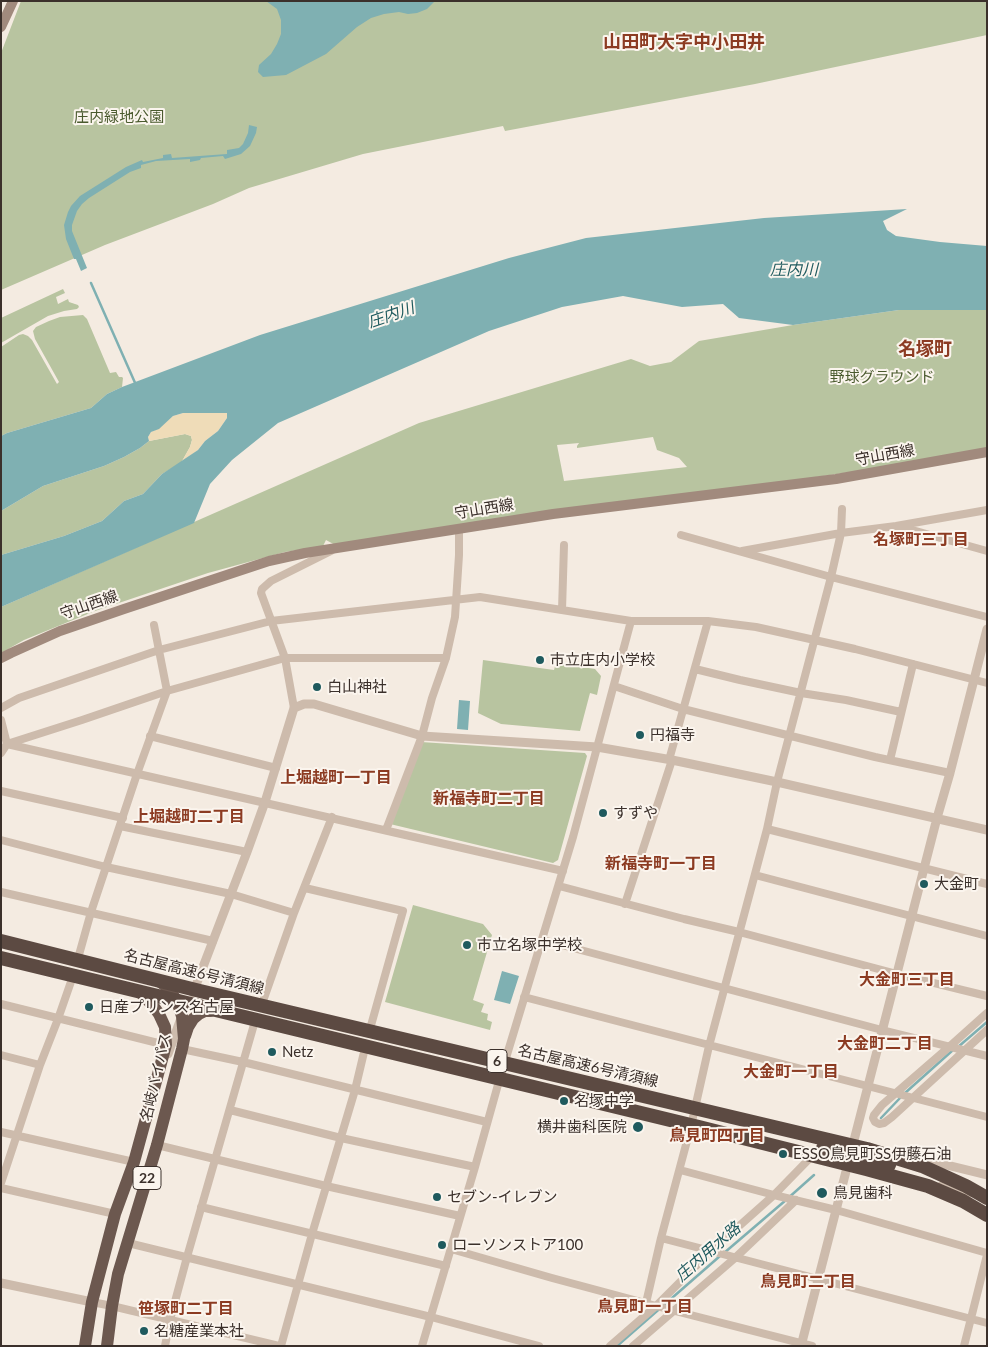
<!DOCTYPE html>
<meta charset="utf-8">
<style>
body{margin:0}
#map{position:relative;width:988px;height:1347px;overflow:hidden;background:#f4ebe1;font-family:Lato,sans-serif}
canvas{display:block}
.frame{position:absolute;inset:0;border:2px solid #3b302b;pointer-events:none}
</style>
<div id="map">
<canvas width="988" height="1347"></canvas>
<div class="frame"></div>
</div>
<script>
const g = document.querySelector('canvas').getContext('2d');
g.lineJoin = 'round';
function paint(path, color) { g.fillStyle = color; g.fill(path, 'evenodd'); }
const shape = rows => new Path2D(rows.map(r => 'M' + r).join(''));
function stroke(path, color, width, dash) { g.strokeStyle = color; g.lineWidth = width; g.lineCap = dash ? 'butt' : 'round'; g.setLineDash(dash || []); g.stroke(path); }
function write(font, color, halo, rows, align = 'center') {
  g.font = font + ' Lato,"Noto Sans JP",sans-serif'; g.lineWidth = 4; g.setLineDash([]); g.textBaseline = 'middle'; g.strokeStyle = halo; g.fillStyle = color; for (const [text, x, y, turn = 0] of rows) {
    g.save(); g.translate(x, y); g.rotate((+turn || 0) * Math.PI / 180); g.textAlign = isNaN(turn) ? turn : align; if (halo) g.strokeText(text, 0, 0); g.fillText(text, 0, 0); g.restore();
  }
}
paint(shape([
 [21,1,987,1,987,35,755,84,505,131,503,126,363,154,249,188,213,204,105,245,1,290,1,53],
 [63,289,65,293,56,297,58,304,68,299,69,302,78,305,79,307,77,309,64,311,48,316,1,343,1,318],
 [899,310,987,310,987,452,339,547,326,540,323,546,285,552,208,573,95,611,24,640,1,653,1,607,419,423,631,359,650,366,671,362,699,341,793,325],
 [653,437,657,450,679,458,687,467,564,481,557,445,579,443,577,446,577,448],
 [83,315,87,319,110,373,116,372,119,377,122,377,123,378,122,387,107,394,91,408,7,433,1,436,1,347,19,335,23,334,28,336,32,340,57,384,59,382,35,339,33,331,36,327,49,321,60,317],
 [185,434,191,436,192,440,190,447,181,463,162,474,143,494,124,501,102,521,64,536,1,555,1,511,43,486,104,466,124,457,140,448,149,441],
 [483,660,554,670,556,663,595,669,601,676,597,695,590,693,580,731,501,724,478,713],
 [421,742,585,753,587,756,558,860,553,863,390,824],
 [413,905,483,924,492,935,473,1000,484,1004,481,1012,488,1014,487,1020,492,1022,490,1030,385,1002]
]), '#b8c4a0');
paint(shape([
 [183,413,227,413,227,418,218,431,205,441,198,450,181,463,190,447,192,440,191,436,185,434,149,441,148,437,151,432,159,428,173,416]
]), '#efdcb8');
paint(shape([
 [266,1,435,1,427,9,417,13,408,14,399,12,384,14,371,18,357,27,326,54,286,75,263,77,258,72,259,65,271,54,277,44,281,34,281,20,277,9],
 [249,125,257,127,256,133,250,146,241,154,225,159,223,156,201,158,200,160,190,162,190,159,156,161,141,165,141,168,130,172,89,198,82,204,77,211,72,225,72,231,87,268,81,271,76,259,74,259,66,239,64,225,68,212,71,206,80,196,126,167,142,160,143,162,163,158,163,155,171,154,172,158,227,154,227,150,239,148,243,144,248,133],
 [907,209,883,221,887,230,896,236,940,242,987,246,987,310,899,310,793,325,739,318,723,304,682,307,623,296,562,307,489,331,278,423,232,460,210,484,194,523,1,607,1,555,64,536,102,521,124,501,143,494,162,474,198,450,205,441,218,431,227,418,227,413,183,413,173,416,159,429,151,432,148,437,149,441,140,448,124,457,104,466,43,486,1,511,1,436,7,433,91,408,107,394,122,387,260,335,509,258,586,238,764,218],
 [459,700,470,701,468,730,457,729],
 [502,971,519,976,510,1004,494,1000]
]), '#7fb0b2');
stroke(shape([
 [91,283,136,385],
 [958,1047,987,1022],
 [905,1093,953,1050],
 [881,1118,901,1097],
 [724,1253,786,1200,814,1175],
 [617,1346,720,1256]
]), '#7fb0b2', 2.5);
stroke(shape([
 [898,526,987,551],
 [681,535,831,577,987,617],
 [742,551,841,533,896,526,987,510],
 [562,610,564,545],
 [695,669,740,680,801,693,846,700,901,712],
 [614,686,683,709,875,757,950,773],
 [1,708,19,698,159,650,271,621,480,597,631,621,708,621,756,627,855,649,987,683],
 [294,708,285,658,261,593,262,589,271,581,331,551],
 [1,720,7,744,563,871],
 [150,736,276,768],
 [1,753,7,744,82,720,167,691,285,658,446,658],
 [669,760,708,621],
 [890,760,913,664],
 [1,791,123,818],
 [120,826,247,852],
 [767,829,987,884],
 [386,830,422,736,432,698,446,658,455,617,459,555,459,528],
 [1,840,106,867,231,894,294,913],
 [755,875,987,936],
 [559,886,684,919,739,932,897,974,987,996],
 [305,888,403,911,370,1029],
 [1,892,213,941],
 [625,904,672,760],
 [543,940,882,1030,987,1056],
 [77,962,91,912,137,774,167,691,154,625],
 [524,997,987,1117],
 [1,1004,166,1045],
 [262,1004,294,913,332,817],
 [987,1013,949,1047,882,1105,874,1115,873,1118,875,1122,879,1124,884,1123,892,1117,987,1030],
 [182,1049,243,1062,487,1122],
 [1,1055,40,1065],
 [230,1110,341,1138,475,1167],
 [1,1132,134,1162],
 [157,1145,326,1186,460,1216],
 [680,1170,774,1195,836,1210,987,1253],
 [1,1183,40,1065,58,1019,74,973],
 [1,1188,115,1214],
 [201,1207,446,1266],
 [661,1238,987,1323],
 [128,1243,431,1317,539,1346],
 [451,1249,552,1278,675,1311,812,1346],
 [92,1302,112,1306,279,1346],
 [646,1303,661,1238,691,1126,709,1046,767,829,777,782,831,577,841,533,842,509],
 [165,1346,170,1320,187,1257,255,1021],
 [281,1346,312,1234,355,1090,365,1048],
 [422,1346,475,1167,499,1081,573,837,631,621],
 [610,1346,656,1306,711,1251,774,1195,812,1156],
 [633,1346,735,1258,796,1200],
 [964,1346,987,1255]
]), '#cdbbac', 8);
stroke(shape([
 [193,993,247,852,265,802,294,708,304,704,314,704,422,736,597,747,672,760,777,782,987,830],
 [168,1054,180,1021],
 [914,1157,987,1175],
 [941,1186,970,1193],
 [1,1283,92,1302],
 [801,1346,937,818,950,773,987,629]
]), '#cdbbac', 9);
stroke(shape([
 [1,27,13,1],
 [1,658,11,653,60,631,124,609,269,561,305,553,553,514,836,479,987,452]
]), '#a18a7d', 10);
stroke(shape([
 [185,1036,188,1027,193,1019,199,1014,205,1011,211,1011],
 [85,1346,92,1302,115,1214,134,1162,166,1045,165,1027,159,1014,154,1007,140,992],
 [107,1346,112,1306,118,1274,157,1145,182,1049,184,1039,182,1016,177,1001,168,988,158,980]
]), '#6c584f', 12);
stroke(shape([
 [1,941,200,991,867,1149,922,1166,966,1186,987,1198],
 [1,958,699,1127,866,1169,928,1186,963,1201,987,1215],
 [823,1148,889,1165]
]), '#5c4a42', 14);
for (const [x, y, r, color] of [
 [540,660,5,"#1f5a5e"],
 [317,687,5,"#1f5a5e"],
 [640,735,5,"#1f5a5e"],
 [603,813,5,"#1f5a5e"],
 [924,884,5,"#1f5a5e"],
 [467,945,5,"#1f5a5e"],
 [89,1007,5,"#1f5a5e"],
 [272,1052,5,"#1f5a5e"],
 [564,1101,5,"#1f5a5e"],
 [638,1127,6,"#1f5a5e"],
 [783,1154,5,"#1f5a5e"],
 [822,1193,6,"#1f5a5e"],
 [437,1197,5,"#1f5a5e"],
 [442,1245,5,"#1f5a5e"],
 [144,1331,5,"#1f5a5e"]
]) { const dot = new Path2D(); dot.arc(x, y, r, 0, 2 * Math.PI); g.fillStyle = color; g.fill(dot); stroke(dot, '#fbf5ee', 2); }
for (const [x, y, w] of [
 [497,1061,20],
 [147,1178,28]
]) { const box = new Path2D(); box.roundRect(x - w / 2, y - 11.5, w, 23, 4); g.fillStyle = '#fbf5ee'; g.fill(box); stroke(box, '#3b302b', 1); }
write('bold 14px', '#3b302b', null, [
 ["6",497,1061],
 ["22",147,1178]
]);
write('15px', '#4a5a2e', '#fbf5ee', [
 ["庄内緑地公園",119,117],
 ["野球グラウンド",882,377]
]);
write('15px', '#3b302b', '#fbf5ee', [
 ["守山西線",885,455,-10],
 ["守山西線",484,509,-9],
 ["守山西線",89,605,-19],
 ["名古屋高速6号清須線",194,972,14],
 ["名古屋高速6号清須線",588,1066,13],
 ["名岐バイパス",156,1077,-77]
]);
write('15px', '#3b302b', '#fbf5ee', [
 ["市立庄内小学校",550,660],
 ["白山神社",327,687],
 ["円福寺",650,735],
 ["すずや",613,813],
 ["大金町",934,884],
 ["市立名塚中学校",477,945],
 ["日産プリンス名古屋",99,1007],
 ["Netz",282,1052],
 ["名塚中学",574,1101],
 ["横井歯科医院",627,1127,"right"],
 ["ESSO鳥見町SS伊藤石油",793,1154],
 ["鳥見歯科",833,1193],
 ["セブン-イレブン",447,1197],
 ["ローソンストア100",452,1245],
 ["名糖産業本社",154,1331]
], 'left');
write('italic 16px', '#1f5a5e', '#fbf5ee', [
 ["庄内川",794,270],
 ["庄内川",391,315,-19],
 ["庄内用水路",708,1252,-41]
]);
write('bold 16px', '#8c3b22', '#fbf5ee', [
 ["名塚町三丁目",921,540],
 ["上堀越町一丁目",336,778],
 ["新福寺町二丁目",489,799],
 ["上堀越町二丁目",189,817],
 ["新福寺町一丁目",661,864],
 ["大金町三丁目",907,980],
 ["大金町二丁目",885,1044],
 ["大金町一丁目",791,1072],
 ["鳥見町四丁目",717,1136],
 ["鳥見町二丁目",808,1282],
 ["鳥見町一丁目",645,1307],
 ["笹塚町二丁目",186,1309]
]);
write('bold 18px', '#8c3b22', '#fbf5ee', [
 ["山田町大字中小田井",684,42],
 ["名塚町",925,349]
]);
</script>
